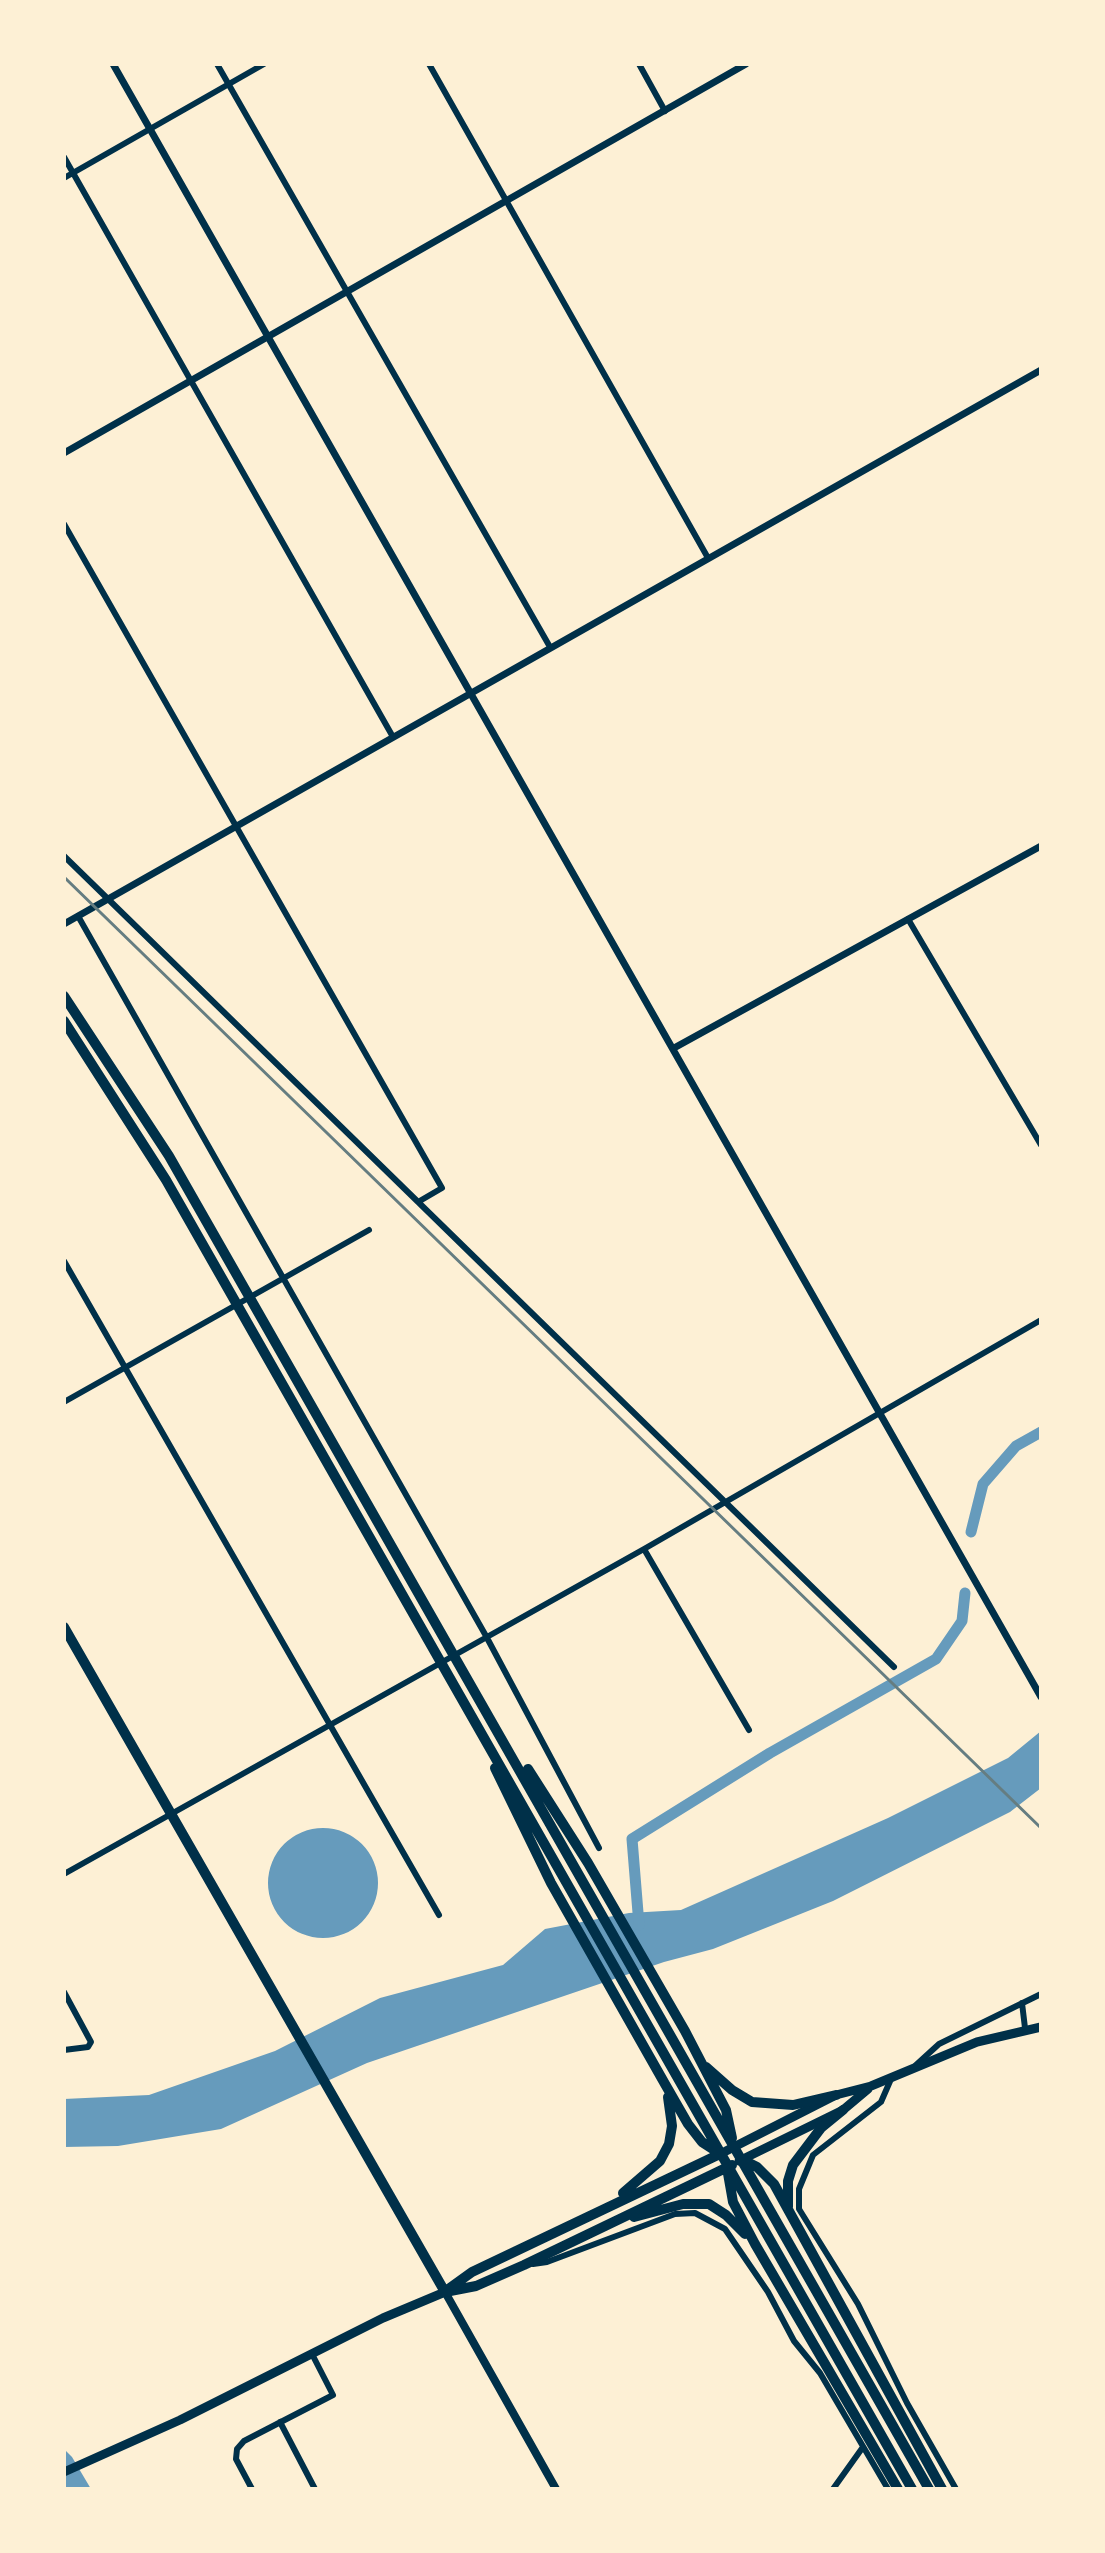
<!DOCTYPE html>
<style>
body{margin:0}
#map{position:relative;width:1105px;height:2553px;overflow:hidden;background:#fdf0d5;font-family:"Alegreya Sans",sans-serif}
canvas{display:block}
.frame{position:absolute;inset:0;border:66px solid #fdf0d5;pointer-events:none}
</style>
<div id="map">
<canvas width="1105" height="2553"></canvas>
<div class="frame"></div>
</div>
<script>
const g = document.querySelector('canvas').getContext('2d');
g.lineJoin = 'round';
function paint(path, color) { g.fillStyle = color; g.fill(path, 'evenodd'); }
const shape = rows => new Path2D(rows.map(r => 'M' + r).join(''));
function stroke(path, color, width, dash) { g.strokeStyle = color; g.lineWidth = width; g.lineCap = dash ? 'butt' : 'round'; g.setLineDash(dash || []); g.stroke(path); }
paint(shape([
 [1041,1731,1041,1788,1010,1812,833,1901,713,1949,664,1962,367,2063,221,2129,118,2146,64,2147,64,2099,149,2095,275,2051,380,1998,503,1965,545,1929,629,1913,681,1910,888,1818,1008,1758],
 '268 1883a55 55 0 1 1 110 0a55 55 0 1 1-110 0Z',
 [64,2449,72,2457,91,2489,64,2489]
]), '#669bbc');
stroke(shape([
 [971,1532,983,1484,1016,1446,1041,1432],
 [639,1925,632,1839,770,1753,936,1659,962,1621,965,1593]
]), '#669bbc', 11);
stroke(shape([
 [217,64,550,647],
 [429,64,708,558],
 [639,64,665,111],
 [64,157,393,737],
 [64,178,264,64],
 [64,524,442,1188,418,1202],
 [64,856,894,1667],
 [78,916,486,1636,599,1848],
 [908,919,1041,1145],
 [64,1261,439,1915],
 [64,1402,369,1230],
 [644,1549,749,1730],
 [64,1874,644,1549,1041,1320],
 [64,1992,91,2042,88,2047,64,2050],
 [1022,2003,1025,2028],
 [916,2065,939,2044,1041,1994],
 [891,2079,881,2102,813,2155,799,2189,799,2209,858,2304,907,2403,956,2489],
 [533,2264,547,2262,675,2214,695,2213,725,2229,768,2292,794,2341,820,2373,888,2489],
 [280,2422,315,2489],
 [252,2489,236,2459,237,2449,244,2441,333,2395,312,2354],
 [833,2489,863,2447]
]), '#003049', 6);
stroke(shape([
 [113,64,1041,1697],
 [64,453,746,64],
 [64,924,1041,370],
 [674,1048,1041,846]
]), '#003049', 7);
stroke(shape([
 [445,2292,556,2489]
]), '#003049', 8);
stroke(shape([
 [726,2151,836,2095,871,2086,977,2042,1041,2027],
 [739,2161,843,2110,868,2089],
 [64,2472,180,2420,383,2318,445,2292]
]), '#003049', 9);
stroke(shape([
 [64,996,169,1156,929,2489],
 [64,1021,166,1180,912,2489],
 [64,1627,445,2292],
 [495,1768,551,1883,665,2084,688,2124,702,2142,719,2153],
 [528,1769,588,1863,685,2031,726,2110,732,2138],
 [706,2067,732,2090,752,2102,793,2105,836,2095],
 [741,2159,757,2167,774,2184,942,2489],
 [727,2168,733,2202,755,2244,898,2489],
 [623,2193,660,2161,669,2144,672,2126,668,2097],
 [788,2207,788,2181,793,2165,821,2128,843,2110],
 [634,2217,683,2204,709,2204,726,2215,745,2234],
 [447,2290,472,2272,722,2153],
 [445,2292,476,2286,524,2265,732,2165]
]), '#003049', 10);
stroke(shape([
 [64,877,1041,1828]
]), '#657d81', 3);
</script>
